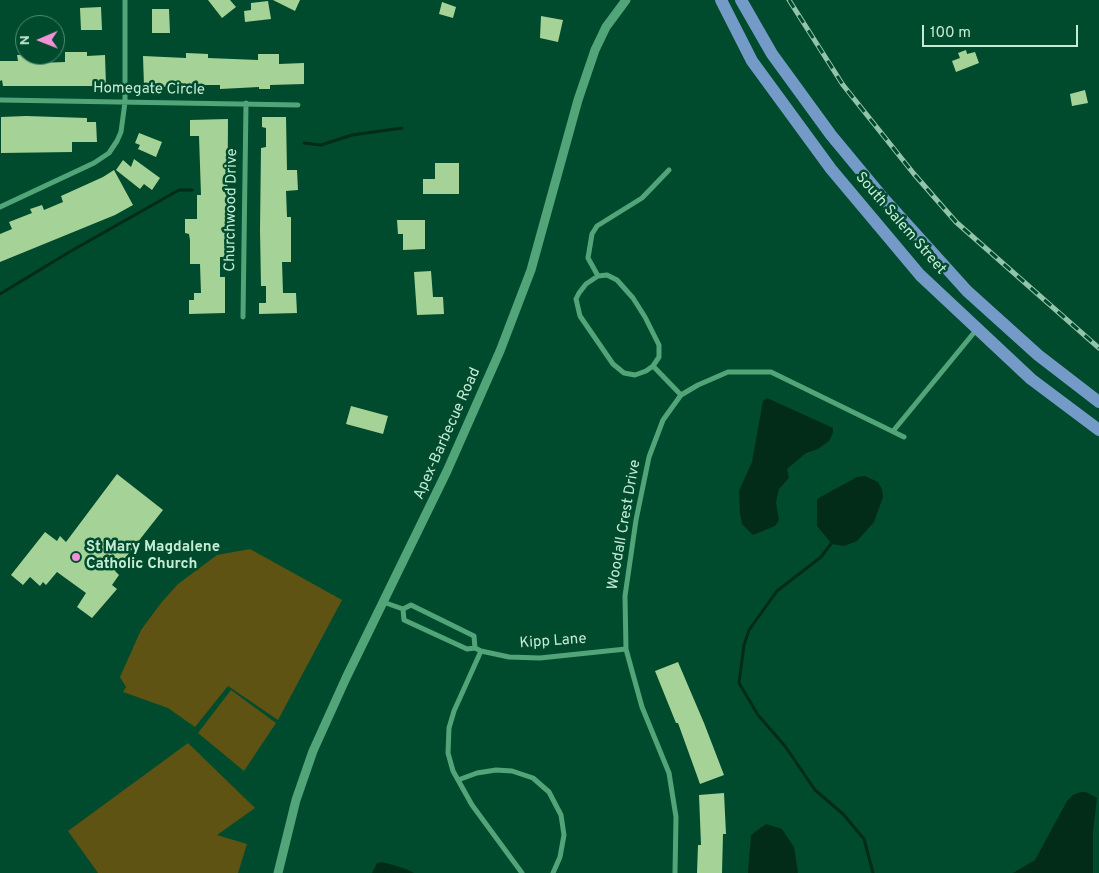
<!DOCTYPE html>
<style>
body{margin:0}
#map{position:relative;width:1099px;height:873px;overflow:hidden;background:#004b2d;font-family:Overpass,sans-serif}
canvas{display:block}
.north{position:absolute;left:15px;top:15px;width:50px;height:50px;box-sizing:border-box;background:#004b2d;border:1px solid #4e8b70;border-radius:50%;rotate:269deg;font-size:14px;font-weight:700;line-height:20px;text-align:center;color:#c4ecd4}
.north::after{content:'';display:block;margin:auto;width:18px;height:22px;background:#f391d6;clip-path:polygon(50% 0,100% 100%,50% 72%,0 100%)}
.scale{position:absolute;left:922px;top:25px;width:156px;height:22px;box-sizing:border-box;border:2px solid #c4ecd4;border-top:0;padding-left:6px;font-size:15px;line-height:18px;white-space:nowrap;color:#c4ecd4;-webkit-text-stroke:4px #004b2d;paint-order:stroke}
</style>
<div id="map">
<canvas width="1099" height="873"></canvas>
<div class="north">N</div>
<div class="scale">100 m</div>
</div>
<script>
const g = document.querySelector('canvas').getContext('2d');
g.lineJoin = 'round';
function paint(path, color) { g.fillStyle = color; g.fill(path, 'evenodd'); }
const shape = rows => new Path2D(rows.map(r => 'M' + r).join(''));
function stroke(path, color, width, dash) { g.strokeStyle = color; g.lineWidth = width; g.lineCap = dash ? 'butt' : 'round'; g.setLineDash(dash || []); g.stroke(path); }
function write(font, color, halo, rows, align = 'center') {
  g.font = font + ' Overpass,sans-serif'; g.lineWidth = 5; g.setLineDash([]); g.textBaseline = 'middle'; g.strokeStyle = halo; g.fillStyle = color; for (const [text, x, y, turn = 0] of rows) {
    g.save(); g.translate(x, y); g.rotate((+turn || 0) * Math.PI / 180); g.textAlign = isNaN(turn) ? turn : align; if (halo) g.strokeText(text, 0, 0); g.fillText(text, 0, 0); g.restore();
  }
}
paint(shape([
 [250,549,342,600,278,720,228,686,195,727,168,708,123,692,126,687,120,677,141,630,161,603,178,584,217,555],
 [231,690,276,723,244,771,198,733],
 [188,743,255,808,217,835,247,844,238,873,98,873,68,831]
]), '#5e5313');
paint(shape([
 [767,398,833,428,833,433,829,441,818,449,806,453,787,469,789,478,779,489,776,502,779,520,775,526,753,535,742,524,740,514,739,491,752,462,763,401],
 [865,476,878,482,882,489,883,497,874,522,857,541,844,546,832,544,817,526,817,499,857,477],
 [1081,792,1086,792,1097,798,1093,832,1093,873,1013,873,1035,860,1067,801,1073,795],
 [766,824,782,829,794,847,798,873,748,873,751,835],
 [383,862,406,869,414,873,372,873,377,863]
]), '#022b18');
stroke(shape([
 [304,143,321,145,352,135,402,128],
 [0,294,71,251,179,190,192,190],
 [833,541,821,557,777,591,749,630,744,645,739,683,758,715,785,746,815,790,843,814,864,839,873,873]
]), '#022b18', 3);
paint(shape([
 [208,0,230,0,236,7,222,18],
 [273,0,300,0,295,11],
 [268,1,271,19,245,22,244,11,251,10,251,3],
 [442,2,456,7,453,18,439,14],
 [101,7,102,30,81,30,80,8],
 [152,9,169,9,170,33,152,33],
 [541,16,563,20,558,42,540,38],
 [966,50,967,54,975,52,979,63,956,72,952,61,960,58,958,53],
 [65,52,87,52,87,56,105,55,106,86,3,86,2,80,0,81,0,61,18,61,17,55,39,55,39,63,65,62],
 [186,53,208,54,208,58,258,60,258,54,279,54,279,64,304,63,304,84,270,85,270,89,259,89,259,87,220,89,220,85,198,85,198,88,144,86,143,56,186,58],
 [1085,90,1088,103,1072,106,1070,94],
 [26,116,87,118,87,122,96,122,97,142,72,142,72,152,1,153,1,117],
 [262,117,286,117,287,170,297,170,298,190,286,191,287,217,291,217,291,262,282,262,283,293,296,293,297,313,259,314,259,303,266,303,266,286,261,286,260,230,261,148,266,147,266,128,262,127],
 [228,119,227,257,220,257,220,277,225,277,225,313,189,314,189,300,194,300,194,293,201,293,200,264,190,264,190,240,189,234,185,233,185,219,197,219,197,195,201,195,199,136,190,136,190,120],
 [139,133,162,142,156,157,138,149,140,145,135,143],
 [134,159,160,178,152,190,144,184,140,189,116,170,123,160,131,167],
 [435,163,459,163,459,194,423,194,423,179,435,179],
 [114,170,133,205,115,215,0,262,0,234,12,229,9,222,32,213,30,209,42,205,44,210,63,202,61,196,103,177],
 [397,220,425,220,425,249,403,250,403,234,398,234],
 [431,271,433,297,443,297,444,314,417,315,414,272],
 [351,406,388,416,383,434,346,424],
 [117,474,163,510,115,571,119,575,112,585,117,589,92,618,77,607,86,593,57,572,46,585,43,582,40,586,30,577,23,585,11,575,45,532,57,541,60,536,66,542],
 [678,662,704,723,724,775,700,784,678,723,676,723,655,671],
 [724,793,726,834,723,834,722,873,697,873,698,845,701,845,699,795]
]), '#a5d397');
stroke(shape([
 [0,100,298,105],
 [0,207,94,163,109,153,117,141,121,132,125,102,125,0],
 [607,275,617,280,633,298,645,317,659,345,659,357,653,366,646,371,635,375,624,373,613,364,580,316,576,299,579,293,586,284,598,276,607,275],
 [598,276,588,258,592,234,597,226,642,198,669,170],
 [243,317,246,103],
 [653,366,681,395],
 [894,430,977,329],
 [383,602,403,609],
 [403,609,411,605,474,636,475,648],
 [403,609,404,620,467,649,475,648],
 [475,648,481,651,454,711,449,728,448,753,453,771,472,805,522,873],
 [481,651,509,657,540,658,626,649],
 [458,780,477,773,496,770,512,771,533,778,549,792,561,815,564,835,560,857,553,873],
 [675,873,676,817,669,773,642,707,629,660,626,649,625,596,636,520,649,457,663,420,681,395,698,385,728,372,771,372,904,437]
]), '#51a579', 5);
stroke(shape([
 [278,873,296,800,313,751,346,678,447,471,500,351,531,270,578,100,595,50,606,27,626,0]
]), '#51a579', 9);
stroke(shape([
 [721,0,752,61,831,169,920,275,1031,379,1099,430],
 [741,0,772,54,831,135,884,199,967,291,1038,355,1099,402]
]), '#749ac8', 12);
const rail = shape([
 [789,0,843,85,914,174,956,222,1099,348]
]);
stroke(rail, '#93c4aa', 5);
stroke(rail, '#004b2d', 3, [9]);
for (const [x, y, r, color] of [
 [76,557,5,"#f391d6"]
]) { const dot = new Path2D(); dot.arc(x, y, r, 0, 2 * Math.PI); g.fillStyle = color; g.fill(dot); stroke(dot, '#004b2d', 2); }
write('15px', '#c4ecd4', '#004b2d', [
 ["Homegate Circle",149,90,1],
 ["Churchwood Drive",232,210,-89],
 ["South Salem Street",900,224,49],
 ["Apex-Barbecue Road",448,434,-66],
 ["Woodall Crest Drive",625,525,-80],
 ["Kipp Lane",553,642,-4]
]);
write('bold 15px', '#c4ecd4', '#004b2d', [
 ["St Mary Magdalene",86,548],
 ["Catholic Church",86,565]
], 'left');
</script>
